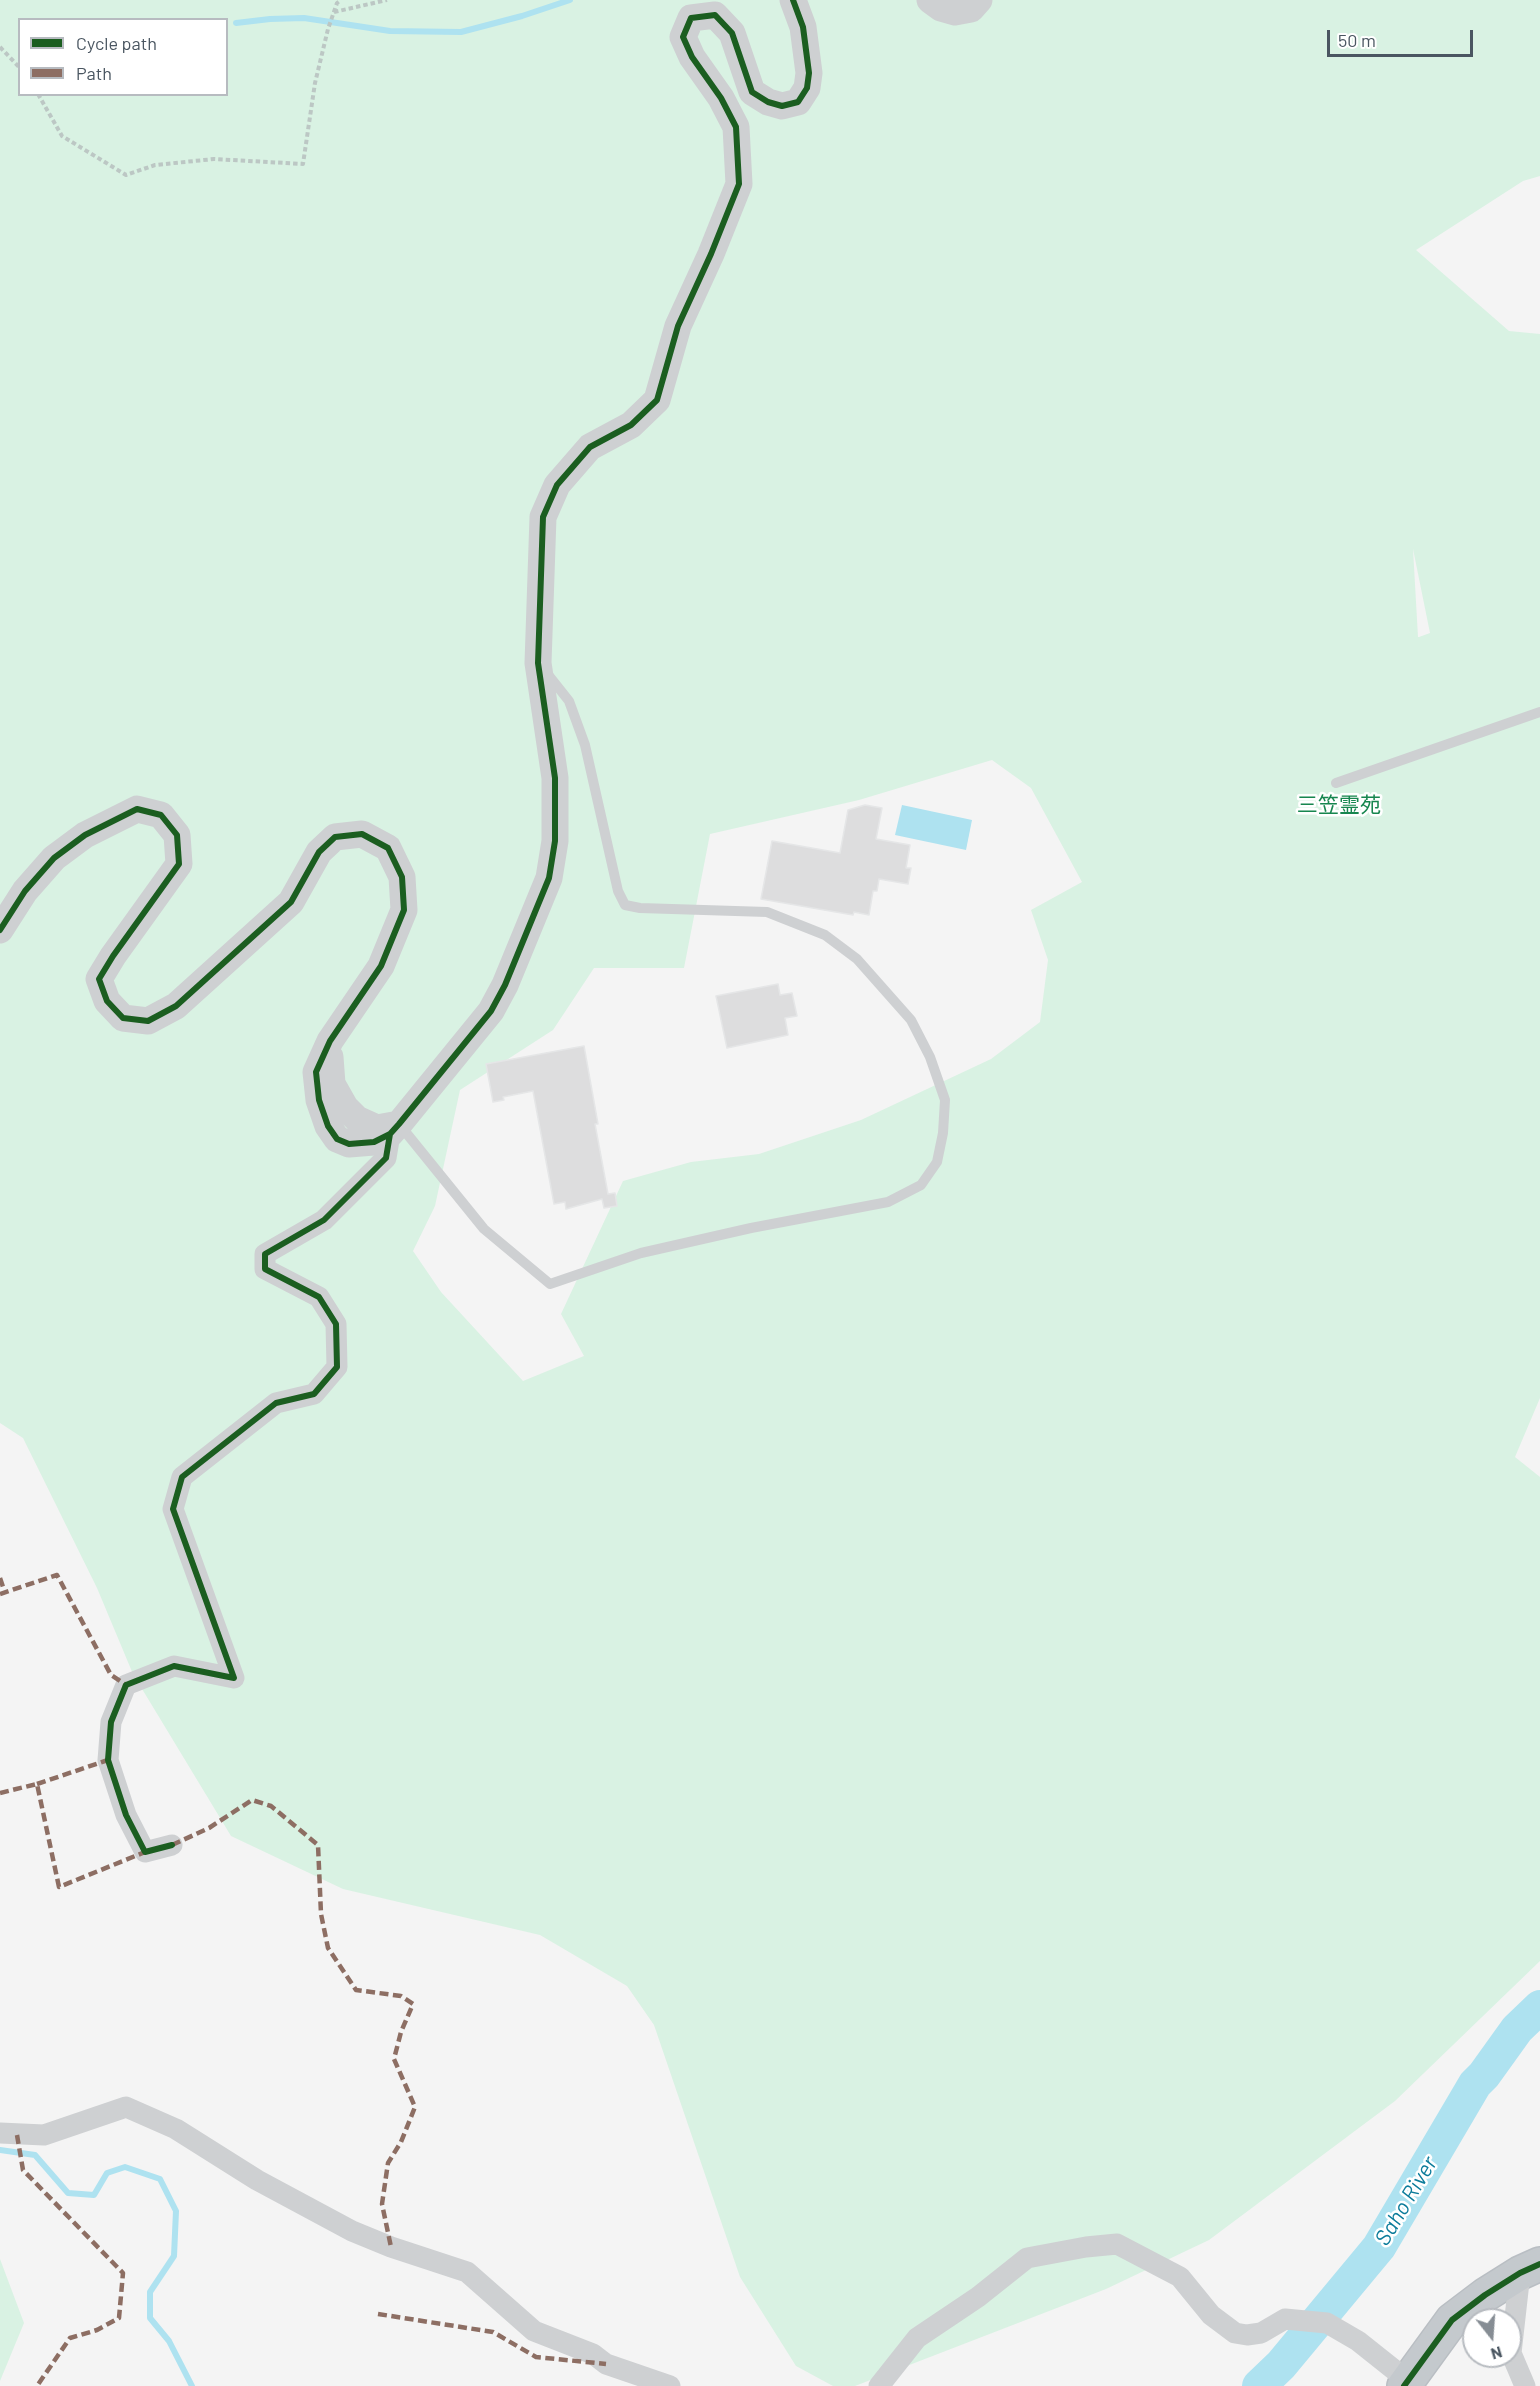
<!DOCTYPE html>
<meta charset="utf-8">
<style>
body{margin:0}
#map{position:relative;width:1540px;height:2386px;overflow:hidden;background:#f4f4f4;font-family:Barlow,sans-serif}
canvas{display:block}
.legend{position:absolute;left:18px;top:18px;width:210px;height:78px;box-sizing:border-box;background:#fff;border:2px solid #b7bbc0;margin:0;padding:8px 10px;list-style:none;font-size:18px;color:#4a5661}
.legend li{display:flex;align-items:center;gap:12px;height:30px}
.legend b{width:30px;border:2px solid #b7bbc0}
.north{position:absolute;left:1462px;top:2308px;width:60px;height:60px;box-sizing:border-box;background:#fff;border:2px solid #b7bbc0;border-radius:50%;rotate:163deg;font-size:16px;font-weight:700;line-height:24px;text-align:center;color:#4a5661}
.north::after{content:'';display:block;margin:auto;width:21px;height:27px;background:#868d94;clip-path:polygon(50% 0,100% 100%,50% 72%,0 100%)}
.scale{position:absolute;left:1327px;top:30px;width:146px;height:27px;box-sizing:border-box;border:3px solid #4a5661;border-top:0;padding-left:8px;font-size:18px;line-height:21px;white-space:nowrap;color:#4a5661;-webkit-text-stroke:4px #fff;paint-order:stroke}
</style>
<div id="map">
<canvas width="1540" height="2386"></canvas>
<ul class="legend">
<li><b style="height:8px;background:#1b5e20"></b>Cycle path</li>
<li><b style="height:8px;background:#8d6e63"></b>Path</li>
</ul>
<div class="north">N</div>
<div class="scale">50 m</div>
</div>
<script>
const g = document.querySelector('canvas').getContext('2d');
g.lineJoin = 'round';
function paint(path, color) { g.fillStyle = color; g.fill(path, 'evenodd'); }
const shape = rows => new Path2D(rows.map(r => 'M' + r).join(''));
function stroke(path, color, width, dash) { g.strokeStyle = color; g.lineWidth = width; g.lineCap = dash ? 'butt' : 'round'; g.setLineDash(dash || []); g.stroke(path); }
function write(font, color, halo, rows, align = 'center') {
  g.font = font + ' Barlow,"Noto Sans JP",sans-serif'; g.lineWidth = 5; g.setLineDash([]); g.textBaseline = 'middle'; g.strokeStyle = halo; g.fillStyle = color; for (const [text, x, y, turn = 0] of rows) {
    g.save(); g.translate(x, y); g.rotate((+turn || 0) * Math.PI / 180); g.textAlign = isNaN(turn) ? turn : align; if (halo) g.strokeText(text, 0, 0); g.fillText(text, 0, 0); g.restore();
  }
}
paint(shape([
 [0,0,1540,0,1540,176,1523,181,1416,250,1509,331,1540,334,1540,1398,1515,1457,1540,1477,1540,1961,1395,2101,1209,2240,1106,2289,855,2386,833,2386,796,2366,740,2277,654,2025,627,1986,540,1935,343,1889,231,1836,133,1674,97,1588,23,1438,0,1423],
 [20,20,226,20,226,94,20,94],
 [1413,549,1430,633,1419,637,1418,637],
 [992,760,1031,788,1082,882,1031,910,1048,960,1040,1022,991,1059,861,1120,759,1154,691,1162,623,1181,561,1314,584,1356,523,1381,441,1292,413,1251,435,1206,460,1090,553,1030,594,968,684,968,710,834,859,800],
 [0,2259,24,2323,0,2381]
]), '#d9f2e3');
paint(shape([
 [902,805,972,820,966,850,895,835]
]), '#aee2f0');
stroke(shape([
 [236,23,270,19,304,18,390,31,461,32,522,16,570,0],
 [0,2150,35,2155,68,2193,94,2195,107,2173,125,2167,160,2179,176,2211,174,2256,150,2292,150,2318,169,2341,192,2386]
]), '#aee2f0', 6);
stroke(shape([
 [1259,2386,1281,2365,1379,2247,1475,2084,1484,2075,1517,2029,1540,2007]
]), '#aee2f0', 34);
const building = shape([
 [865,805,882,808,876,839,910,845,906,868,911,868,908,884,879,879,877,891,873,891,869,915,854,912,853,915,761,899,772,841,840,853,848,810,865,805],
 [778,984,780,995,792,993,797,1016,785,1018,788,1035,727,1048,716,996,778,984],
 [584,1046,598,1124,595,1124,608,1194,615,1193,617,1206,604,1208,602,1199,566,1209,565,1202,554,1204,533,1091,503,1097,504,1100,493,1102,486,1064,584,1046]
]);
paint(building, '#ddddde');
stroke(building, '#e5e6e7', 1.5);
const trunk = shape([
 [1404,2386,1452,2320,1485,2295,1520,2273,1540,2264]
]);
stroke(trunk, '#b9bec3', 36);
stroke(shape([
 [334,12,387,0],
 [0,47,20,68],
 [38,94,62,136,126,175,155,165,214,159,303,164,315,83,328,29,337,3,341,0]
]), '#bcc7c4', 4, [4.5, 3]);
stroke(shape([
 [1336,783,1540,712],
 [399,1124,484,1229,550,1284,641,1253,751,1228,888,1202,921,1185,937,1162,943,1133,945,1100,930,1057,911,1020,857,959,825,935,767,912,640,908,625,905,618,891,585,745,569,701,546,672]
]), '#ced0d2', 10);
stroke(shape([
 [172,1845,145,1852,126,1815,108,1760,111,1722,126,1685,174,1666,234,1678,173,1509,182,1477,276,1403,314,1394,337,1367,336,1324,319,1297,265,1269,265,1254,324,1220,386,1158,390,1134],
 [0,2133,44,2135,126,2107,176,2129,257,2180,352,2231,391,2247,467,2272,534,2331,593,2354,606,2364,670,2386],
 [1520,2273,1511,2353,1525,2386],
 [879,2386,917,2338,978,2297,1027,2258,1086,2247,1117,2244,1180,2277,1211,2315,1235,2333,1247,2335,1261,2333,1285,2319,1327,2323,1358,2341,1407,2380]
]), '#ced0d2', 21);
stroke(shape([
 [930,0,941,8,955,12,971,9,979,0],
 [0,930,25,891,54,858,85,835,137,809,161,815,177,835,179,864,113,956,99,979,107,1001,123,1018,148,1021,176,1006,291,902,319,852,335,837,362,834,388,848,402,877,404,910,381,966,330,1041,316,1072,319,1100,328,1126,337,1139,349,1144,374,1142,390,1134,399,1124,491,1011,505,985,549,878,555,841,555,778,538,663,543,517,557,485,590,447,631,425,657,400,678,326,711,254,739,184,736,127,721,98,692,57,683,37,691,18,715,15,732,33,752,92,768,102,782,106,798,102,807,88,809,73,803,27,793,0],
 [330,1057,332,1084,345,1107,357,1119,377,1128,399,1124]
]), '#ced0d2', 27);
stroke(trunk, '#c4c9cd', 33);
stroke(shape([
 [0,1578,5,1593],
 [0,1594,57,1575,111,1675,126,1685],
 [37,1784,108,1760],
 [0,1793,37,1784,59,1887,145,1852],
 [172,1845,209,1828,252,1800,271,1806,318,1845,321,1914,328,1948,356,1990,401,1996,413,2004,401,2032,394,2059,415,2107,401,2142,388,2163,382,2204,391,2247],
 [17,2135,23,2170,123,2273,119,2318,97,2330,70,2338,37,2386],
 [378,2314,493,2332,536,2357,606,2364]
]), '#8d6e63', 4.5, [9, 4.5]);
stroke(shape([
 [0,930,25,891,54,858,85,835,137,809,161,815,177,835,179,864,113,956,99,979,107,1001,123,1018,148,1021,176,1006,291,902,319,852,335,837,362,834,388,848,402,877,404,910,381,966,330,1041,316,1072,319,1100,328,1126,337,1139,349,1144,374,1142,390,1134,399,1124,491,1011,505,985,549,878,555,841,555,778,538,663,543,517,557,485,590,447,631,425,657,400,678,326,711,254,739,184,736,127,721,98,692,57,683,37,691,18,715,15,732,33,752,92,768,102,782,106,798,102,807,88,809,73,803,27,793,0],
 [172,1845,145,1852,126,1815,108,1760,111,1722,126,1685,174,1666,234,1678,173,1509,182,1477,276,1403,314,1394,337,1367,336,1324,319,1297,265,1269,265,1254,324,1220,386,1158,390,1134],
 [1404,2386,1452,2320,1485,2295,1520,2273,1540,2264]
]), '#1b5e20', 6);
write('21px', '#17864f', '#fff', [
 ["三笠霊苑",1339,805]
]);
write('italic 22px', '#0c7c9b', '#fff', [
 ["Saho River",1406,2201,-59]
]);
</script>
